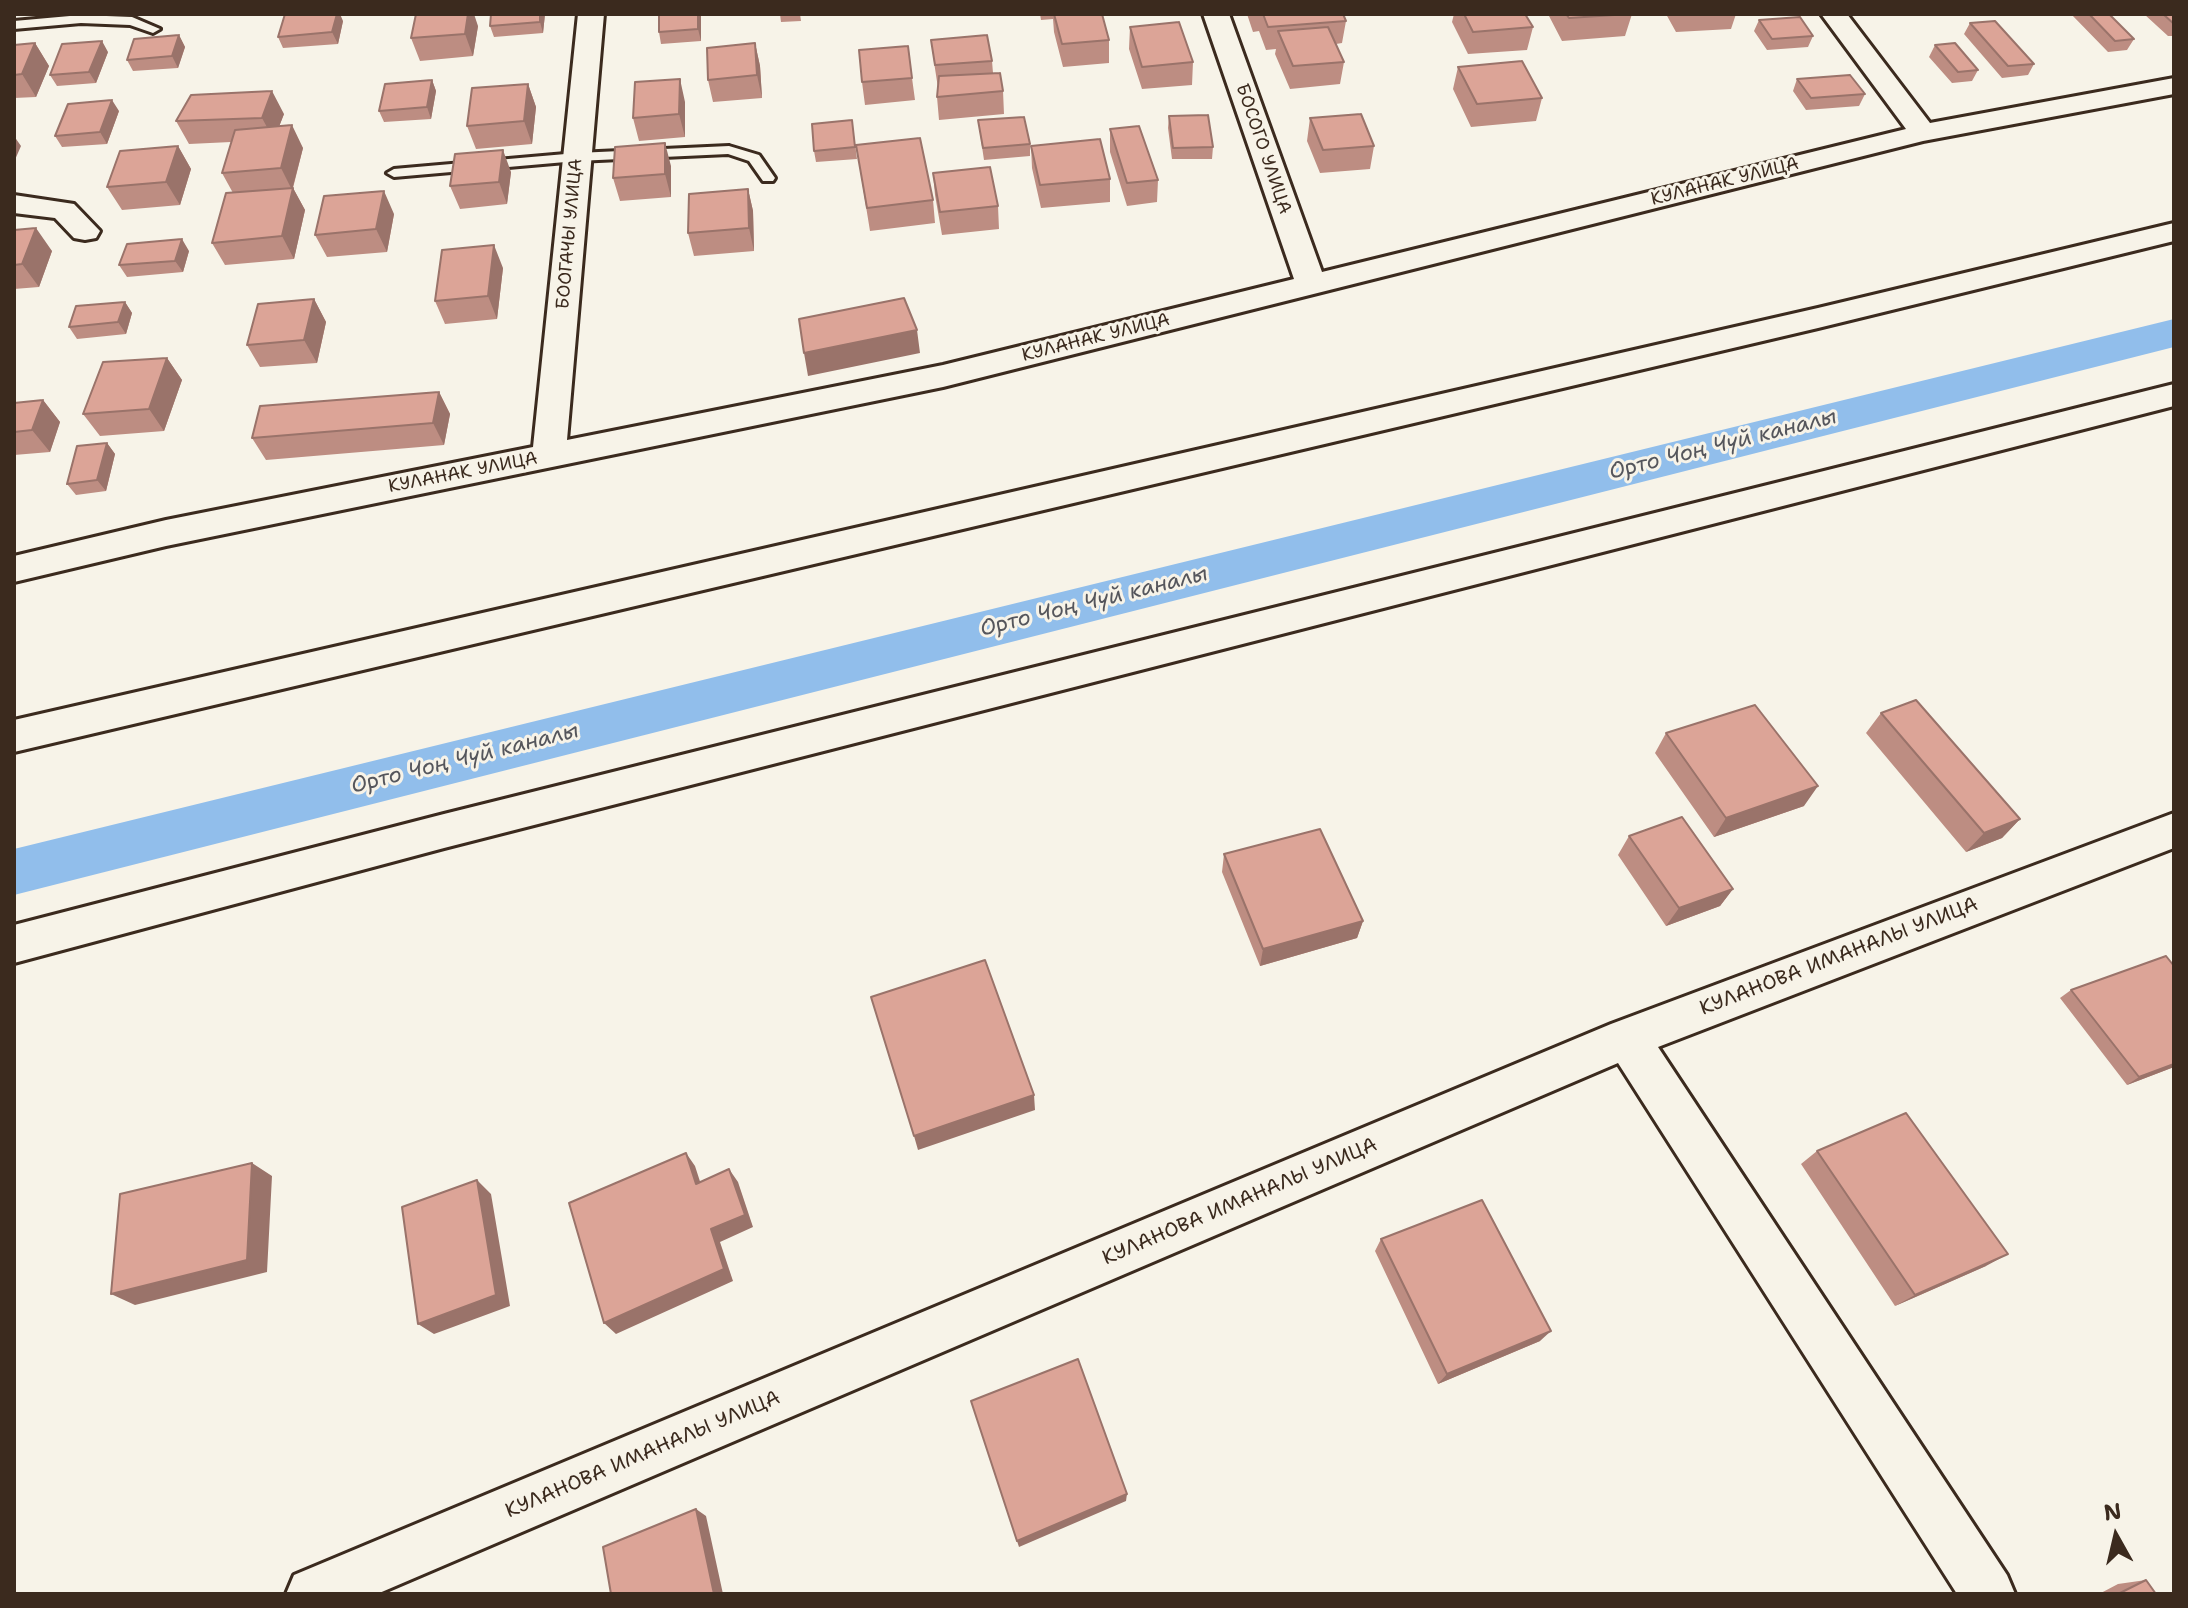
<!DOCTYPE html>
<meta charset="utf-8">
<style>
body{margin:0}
#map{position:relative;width:2188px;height:1608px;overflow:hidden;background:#f7f3e8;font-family:"Shantell Sans",sans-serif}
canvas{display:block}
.frame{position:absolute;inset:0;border:16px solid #3b2a1e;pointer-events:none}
.north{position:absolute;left:2076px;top:1496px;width:80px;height:80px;-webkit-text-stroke:6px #f7f3e8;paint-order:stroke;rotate:352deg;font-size:22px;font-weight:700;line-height:32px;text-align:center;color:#3b2a1e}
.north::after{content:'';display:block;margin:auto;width:28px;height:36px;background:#3b2a1e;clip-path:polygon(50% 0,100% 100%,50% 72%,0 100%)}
</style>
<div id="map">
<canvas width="2188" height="1608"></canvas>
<div class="frame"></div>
<div class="north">N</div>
</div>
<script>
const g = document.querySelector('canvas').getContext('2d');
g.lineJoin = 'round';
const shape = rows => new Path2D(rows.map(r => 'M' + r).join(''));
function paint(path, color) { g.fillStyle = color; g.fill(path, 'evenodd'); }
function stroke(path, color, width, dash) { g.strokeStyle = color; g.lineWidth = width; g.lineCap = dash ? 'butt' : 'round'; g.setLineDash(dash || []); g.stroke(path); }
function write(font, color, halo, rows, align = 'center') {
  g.font = font + ' "Shantell Sans",sans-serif'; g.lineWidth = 6; g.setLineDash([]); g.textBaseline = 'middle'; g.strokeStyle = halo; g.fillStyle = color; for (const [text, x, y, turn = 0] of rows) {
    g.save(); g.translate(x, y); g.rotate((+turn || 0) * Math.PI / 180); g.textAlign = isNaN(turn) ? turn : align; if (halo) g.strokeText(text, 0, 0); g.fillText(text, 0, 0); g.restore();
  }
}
paint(shape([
 [2174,319,2174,347,14,895,14,849,2174,319]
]), '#91beeb');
const lane = shape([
 [81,15,132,17,160,29,153,33,130,25,81,23,14,29,14,21,81,15],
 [729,146,759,155,775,178,773,181,763,181,749,161,728,154,577,161,394,177,387,173,394,169,577,153,729,146]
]);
const street = shape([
 [578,14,604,14,567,440,943,365,1294,279,1203,14,1229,14,1322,272,1906,129,1821,14,1847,14,1930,123,2174,78,2174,94,1923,141,943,387,166,546,14,582,14,556,166,520,533,447,578,14],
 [14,195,74,204,100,231,96,238,85,240,74,238,55,218,14,213,14,195],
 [2174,223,2174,241,1818,328,14,752,14,720,1818,308,2174,223],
 [2174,384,2174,406,444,848,14,963,14,925,444,814,2174,384],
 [2174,813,2174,848,1658,1047,2007,1575,2015,1594,1957,1594,1618,1063,377,1594,286,1594,294,1575,1611,1024,2174,813]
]);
stroke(lane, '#3b2a1e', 6);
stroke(street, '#3b2a1e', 6);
paint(lane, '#f7f3e8');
paint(street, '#f7f3e8');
paint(shape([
 [491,14,545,14,543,33,494,37,490,26],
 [659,14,701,14,701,41,661,44,659,32],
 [780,14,800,14,801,21,781,22],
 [1040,14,1102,14,1109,40,1109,63,1063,67,1054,32,1053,19,1041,20],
 [1247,14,1343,14,1346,21,1342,43,1336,44,1344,62,1340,84,1290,89,1275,54,1276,49,1266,50,1259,31,1253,32],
 [1454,14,1525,14,1533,27,1527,50,1468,54,1452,22],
 [1549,14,1632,14,1625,36,1562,41,1549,16],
 [1666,14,1736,14,1731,29,1676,32],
 [2071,14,2109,14,2134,39,2127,50,2108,52],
 [2144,14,2174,14,2174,36,2168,36],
 [1759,20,1813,36,1808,47,1767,50,1754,31],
 [343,21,338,44,283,48,278,37],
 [1970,23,2034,64,2028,75,2002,78,1964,34],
 [478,26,473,56,420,61,411,38],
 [1130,27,1193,62,1192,85,1142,89,1129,49],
 [179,35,185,47,178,68,133,71,127,60],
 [931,40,992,61,993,73,1003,91,1004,114,939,120,937,97,938,88,934,62],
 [35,43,49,66,36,97,14,98,14,45],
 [755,43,760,66,762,98,713,102,708,80],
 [1935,45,1978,70,1972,81,1952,83,1929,57],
 [108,52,96,83,57,86,50,75],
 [1458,67,1542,98,1536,121,1471,127,1453,89],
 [912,78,915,100,865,105,862,82],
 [1797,79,1865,94,1859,106,1806,110,1793,91],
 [432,80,436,91,431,119,384,122,379,111],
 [528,84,536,107,532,144,476,149,467,126],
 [685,102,685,137,639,141,633,118],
 [119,111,107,144,62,147,55,136],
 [284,114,279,126,303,148,293,188,305,210,294,259,225,265,212,243,233,193,222,173,231,142,189,144,176,121],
 [1169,116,1213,147,1212,159,1172,159,1168,128],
 [1310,118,1374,146,1370,169,1320,173,1307,141],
 [852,120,857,159,816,162,814,151],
 [978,120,1030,144,1030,156,984,160],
 [1110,129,1158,180,1157,202,1127,206,1110,152],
 [856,145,933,200,935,223,870,231],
 [178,146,191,169,180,205,122,210,107,187],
 [1031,146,1110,179,1110,202,1041,208,1032,168],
 [671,166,671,197,620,201,613,178],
 [511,172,507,204,460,209,450,186],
 [933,173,998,206,999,229,942,235,935,195],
 [748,189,753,211,754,251,694,256,688,233],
 [394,214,387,252,327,257,315,235],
 [14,230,52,251,39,287,14,289],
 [189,251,183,272,127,277,119,265],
 [503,268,497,319,445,324,435,301],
 [314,299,326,322,317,363,260,367,247,345],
 [125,302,132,313,126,334,77,339,69,327],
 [167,358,182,380,164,431,100,436,83,414],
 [439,392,450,414,444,445,266,460,252,438],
 [43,400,60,422,50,452,14,455,14,403],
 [107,443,115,454,106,491,76,495,67,484],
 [1881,713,2020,819,2002,838,1966,852,1866,733],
 [1666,733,1804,806,1714,837,1655,753],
 [1629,836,1733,889,1720,906,1666,926,1618,855],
 [1224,854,1363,921,1357,938,1260,966,1222,872],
 [2071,990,2174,1067,2127,1085,2060,998],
 [1817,1151,1986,1266,1895,1306,1801,1164],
 [1381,1239,1540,1341,1438,1384,1375,1251],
 [2146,1580,2156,1594,2099,1594,2118,1584]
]), '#bd8d82');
paint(shape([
 [337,14,340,14,343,21,338,44,332,32],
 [468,14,474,14,478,26,473,56,465,34],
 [540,14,545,14,543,33,540,22],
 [698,14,701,14,701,41,698,29],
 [179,35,185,47,178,68,172,56],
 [102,41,108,52,96,83,89,72],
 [35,43,49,66,36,97,22,74],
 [755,43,760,66,762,98,757,75],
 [680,79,685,102,685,137,679,114],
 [432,80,436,91,431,119,427,107],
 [528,84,536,107,532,144,524,121],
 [272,91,284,114,274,140,262,118],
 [112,100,119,111,107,144,100,132],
 [292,125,303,148,292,190,281,168],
 [14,136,21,146,14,162],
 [665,143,671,166,671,197,665,174],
 [178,146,191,169,180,205,166,182],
 [503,150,511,172,507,204,499,182],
 [293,188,305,210,294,259,282,236],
 [748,189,753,211,754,251,749,228],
 [384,191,394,214,387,252,376,229],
 [36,228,52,251,39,287,22,264],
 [182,239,189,251,183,272,175,261],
 [494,245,503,268,497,319,488,296],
 [314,299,326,322,317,363,304,340],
 [125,302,132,313,126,334,118,322],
 [917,330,920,353,808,376,804,353],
 [167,358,182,380,164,431,149,409],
 [439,392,450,414,444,445,433,423],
 [43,400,60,422,50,452,32,430],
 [107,443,115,454,106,491,97,480],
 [1818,786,1804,806,1714,837,1726,818],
 [2020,819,2002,838,1966,852,1984,833],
 [1733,889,1720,906,1666,926,1679,908],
 [1363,921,1357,938,1260,966,1263,949],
 [2174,1064,2174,1067,2127,1085,2139,1077],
 [1034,1095,1035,1110,918,1150,914,1136],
 [686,1153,695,1166,705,1197,696,1184],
 [252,1163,272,1176,267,1272,135,1305,111,1294],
 [729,1169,738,1182,753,1227,720,1242,733,1281,616,1334,604,1323,711,1229],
 [477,1180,491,1194,510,1306,434,1334,418,1324],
 [2008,1254,1986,1266,1895,1306,1915,1295],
 [1551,1331,1540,1341,1438,1384,1447,1374],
 [1127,1494,1126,1501,1019,1547,1017,1541],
 [696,1509,706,1516,723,1594,714,1594]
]), '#9a736a');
const building = shape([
 [285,14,337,14,332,32,278,37,285,14],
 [416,14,468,14,465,34,411,38,416,14],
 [491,14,540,14,540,22,490,26,491,14],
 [659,14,698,14,698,29,659,32,659,14],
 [1054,14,1102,14,1109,40,1062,44,1054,14],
 [1263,14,1343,14,1346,21,1268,27,1263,14],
 [1464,14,1525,14,1533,27,1473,32,1464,14],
 [1566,14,1629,14,1569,18,1566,14],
 [2089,14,2109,14,2134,39,2115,41,2089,14],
 [2163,14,2174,14,2174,24,2163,14],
 [1800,17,1813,36,1772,39,1759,20,1800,17],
 [1995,21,2034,64,2008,66,1970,23,1995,21],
 [1179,22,1193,62,1142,67,1130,27,1179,22],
 [1328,27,1344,62,1293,66,1278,31,1328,27],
 [179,35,172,56,127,60,134,39,179,35],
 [987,35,992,61,935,65,931,40,987,35],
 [102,41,89,72,50,75,62,44,102,41],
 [35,43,22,74,14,75,14,45,35,43],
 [755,43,757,75,708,80,707,48,755,43],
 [1955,43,1978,70,1958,72,1935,45,1955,43],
 [908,46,912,78,862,82,859,50,908,46],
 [1522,61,1542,98,1477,104,1458,67,1522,61],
 [1000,73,1003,91,937,97,939,76,1000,73],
 [1850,75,1865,94,1811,98,1797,79,1850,75],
 [680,79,679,114,633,118,635,82,680,79],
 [432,80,427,107,379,111,385,84,432,80],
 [528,84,524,121,467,126,472,88,528,84],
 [272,91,262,118,176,121,191,95,272,91],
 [112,100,100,132,55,136,68,104,112,100],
 [1361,114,1374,146,1323,150,1310,118,1361,114],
 [1208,115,1213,147,1173,148,1169,116,1208,115],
 [1024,117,1030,144,983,148,978,120,1024,117],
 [852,120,855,147,814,151,812,124,852,120],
 [292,125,281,168,222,173,235,130,292,125],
 [1139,126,1158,180,1127,183,1110,129,1139,126],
 [920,138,933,200,867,208,856,145,920,138],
 [1100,139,1110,179,1040,185,1031,146,1100,139],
 [665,143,665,174,613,178,615,147,665,143],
 [178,146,166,182,107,187,120,151,178,146],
 [503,150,499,182,450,186,455,154,503,150],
 [990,167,998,206,940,212,933,173,990,167],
 [293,188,282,236,212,243,226,193,293,188],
 [748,189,749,228,688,233,689,194,748,189],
 [384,191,376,229,315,235,324,196,384,191],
 [36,228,22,264,14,265,14,230,36,228],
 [182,239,175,261,119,265,127,244,182,239],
 [494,245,488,296,435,301,442,250,494,245],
 [904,298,917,330,804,353,799,319,904,298],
 [314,299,304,340,247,345,258,304,314,299],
 [125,302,118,322,69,327,76,306,125,302],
 [167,358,149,409,83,414,103,362,167,358],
 [439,392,433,423,252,438,260,406,439,392],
 [43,400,32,430,14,432,14,403,43,400],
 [107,443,97,480,67,484,77,446,107,443],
 [1916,700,2020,819,1984,833,1881,713,1916,700],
 [1755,705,1818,786,1726,818,1666,733,1755,705],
 [1682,817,1733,889,1679,908,1629,836,1682,817],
 [1320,829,1363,921,1263,949,1224,854,1320,829],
 [2166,956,2174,966,2174,1064,2139,1077,2071,990,2166,956],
 [985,960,1034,1095,914,1136,871,997,985,960],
 [1906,1113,2008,1254,1915,1295,1817,1151,1906,1113],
 [686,1153,696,1184,729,1169,745,1215,711,1229,724,1269,604,1323,569,1203,686,1153],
 [252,1163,247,1260,111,1294,120,1194,252,1163],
 [477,1180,496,1295,418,1324,402,1207,477,1180],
 [1482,1200,1551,1331,1447,1374,1381,1239,1482,1200],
 [1078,1359,1127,1494,1017,1541,971,1401,1078,1359],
 [696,1509,714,1594,611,1594,603,1547,696,1509],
 [2146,1580,2156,1594,2118,1594,2146,1580]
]);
paint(building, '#dca497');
stroke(building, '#9a736a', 2);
write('18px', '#3b2a1e', '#f7f3e8', [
 ["БОСОГО УЛИЦА",1263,149,71],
 ["КУЛАНАК УЛИЦА",1725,182,-14],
 ["БООГАЧЫ УЛИЦА",570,234,-85],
 ["КУЛАНАК УЛИЦА",1096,338,-14],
 ["КУЛАНАК УЛИЦА",463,473,-11]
]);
write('20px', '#3b2a1e', '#f7f3e8', [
 ["КУЛАНОВА ИМАНАЛЫ УЛИЦА",1839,957,-21],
 ["КУЛАНОВА ИМАНАЛЫ УЛИЦА",1240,1202,-23],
 ["КУЛАНОВА ИМАНАЛЫ УЛИЦА",643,1455,-23]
]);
write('italic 22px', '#55565c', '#f7f3e8', [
 ["Орто Чоң Чүй каналы",1723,445,-14],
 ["Орто Чоң Чүй каналы",1094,602,-14],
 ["Орто Чоң Чүй каналы",465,759,-14]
]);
</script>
